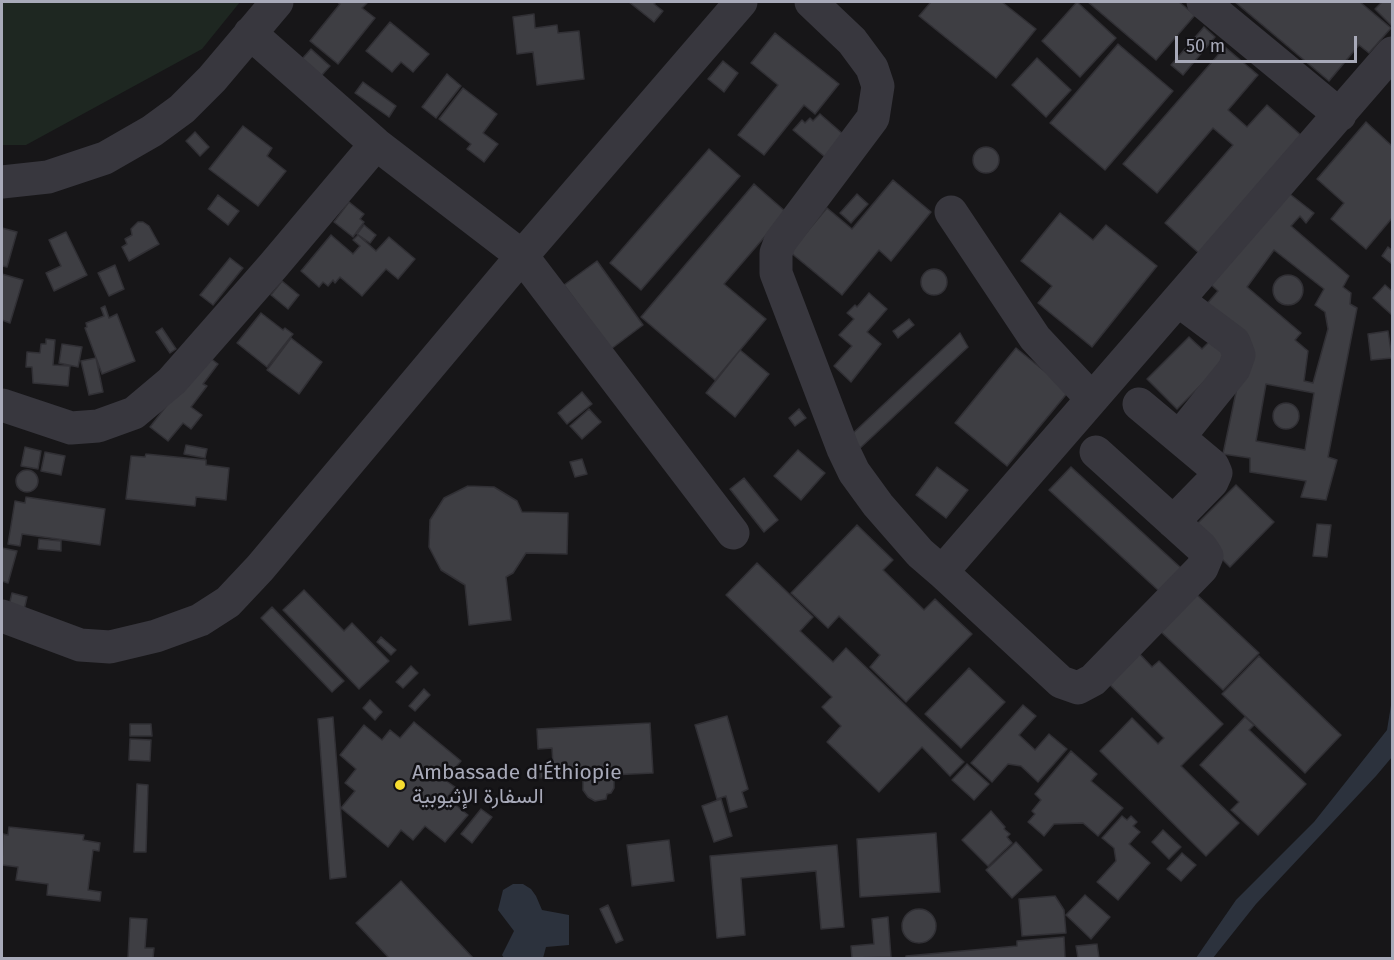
<!DOCTYPE html>
<meta charset="utf-8">
<style>
body{margin:0}
#map{position:relative;width:1394px;height:960px;overflow:hidden;background:#171618;font-family:"Fira Sans",sans-serif}
canvas{display:block}
.frame{position:absolute;inset:0;border:3px solid #a8aab9;pointer-events:none}
.scale{position:absolute;left:1175px;top:36px;width:182px;height:27px;box-sizing:border-box;border:3px solid #a8aab9;border-top:0;padding-left:8px;font-size:18px;line-height:21px;white-space:nowrap;color:#a8aab9;-webkit-text-stroke:4px #121114;paint-order:stroke}
</style>
<div id="map">
<canvas width="1394" height="960"></canvas>
<div class="frame"></div>
<div class="scale">50 m</div>
</div>
<script>
const g = document.querySelector('canvas').getContext('2d');
g.lineJoin = 'round';
function paint(path, color) { g.fillStyle = color; g.fill(path, 'evenodd'); }
const shape = rows => new Path2D(rows.map(r => 'M' + r).join(''));
function stroke(path, color, width, dash) { g.strokeStyle = color; g.lineWidth = width; g.lineCap = dash ? 'butt' : 'round'; g.setLineDash(dash || []); g.stroke(path); }
function write(font, color, halo, rows, align = 'center') {
  g.font = font + ' "Fira Sans",Vazirmatn,sans-serif'; g.lineWidth = 5; g.setLineDash([]); g.textBaseline = 'middle'; g.strokeStyle = halo; g.fillStyle = color; for (const [text, x, y, turn = 0] of rows) {
    g.save(); g.translate(x, y); g.rotate((+turn || 0) * Math.PI / 180); g.textAlign = isNaN(turn) ? turn : align; if (halo) g.strokeText(text, 0, 0); g.fillText(text, 0, 0); g.restore();
  }
}
paint(shape([
 [2,2,240,2,202,49,26,145,2,145]
]), '#1e2721');
paint(shape([
 [1392,699,1392,757,1376,776,1256,904,1213,958,1196,958,1236,900,1314,822,1387,730],
 [513,884,523,884,531,889,536,896,542,910,569,915,569,945,546,947,543,958,504,958,502,955,514,931,498,910,503,890]
]), '#2c323d');
const building = shape([
 [337,2,365,2,367,3,362,8,375,18,338,64,310,41,340,4,337,2],
 [629,2,656,2,654,4,663,11,654,22,629,2],
 [931,2,1002,2,1036,29,996,78,919,16,931,2],
 [1077,2,1116,38,1080,77,1042,41,1077,2],
 [1088,2,1179,2,1195,15,1156,60,1088,2],
 [1235,2,1360,2,1391,28,1369,53,1359,45,1329,81,1235,2],
 [1382,2,1392,2,1392,26,1375,9,1382,2],
 [534,14,535,28,557,25,558,33,579,31,584,79,537,85,533,52,517,54,513,17,534,14],
 [390,22,429,54,413,72,401,62,392,72,366,51,390,22],
 [1204,27,1215,37,1183,75,1171,65,1204,27],
 [775,33,839,84,815,114,804,105,764,155,738,135,778,85,751,63,775,33],
 [1118,44,1173,91,1105,170,1050,123,1118,44],
 [1225,47,1258,75,1228,110,1247,127,1267,105,1302,136,1200,254,1165,223,1233,145,1213,128,1157,193,1123,164,1225,47],
 [311,49,330,66,321,76,302,59,311,49],
 [1037,58,1071,90,1046,117,1012,85,1037,58],
 [723,61,738,73,724,92,708,79,723,61],
 [447,74,461,86,436,118,422,107,447,74],
 [363,82,396,106,389,117,355,93,363,82],
 [463,88,497,114,483,133,498,144,484,162,467,149,471,144,439,119,463,88],
 [820,114,844,135,825,157,793,130,802,120,805,123,810,118,813,121,820,114],
 [1366,122,1392,146,1392,218,1366,249,1331,219,1344,203,1317,179,1366,122],
 [243,126,272,148,267,156,286,171,258,206,209,169,243,126],
 [195,132,209,147,200,156,186,141,195,132],
 '973 160a13 13 0 1 1 26 0a13 13 0 1 1-26 0Z',
 [709,149,740,176,641,290,610,263,709,149],
 [893,180,931,212,891,261,879,250,842,295,790,252,827,208,852,229,893,180],
 [754,184,786,212,724,284,766,319,715,380,641,317,754,184],
 [1286,191,1314,213,1306,223,1300,216,1291,226,1349,276,1343,287,1351,293,1350,304,1357,308,1328,457,1337,460,1326,500,1301,497,1306,481,1250,472,1250,458,1223,454,1246,345,1205,306,1218,291,1209,283,1286,191],
 [1274,250,1324,289,1315,305,1325,312,1328,329,1313,383,1304,381,1308,351,1295,340,1301,333,1247,287,1274,250],
 [1266,384,1314,393,1305,450,1256,441,1266,384],
 [857,194,868,204,851,223,840,213,857,194],
 [218,195,239,211,228,225,208,209,218,195],
 [349,202,364,214,360,219,364,222,353,237,334,222,349,202],
 [1060,213,1093,240,1106,225,1157,266,1092,347,1038,303,1052,286,1021,261,1060,213],
 [138,222,143,222,149,226,159,244,129,261,122,247,127,244,125,239,132,235,131,229,138,222],
 [364,225,376,235,370,243,357,234,364,225],
 [2,228,17,232,7,267,2,266,2,228],
 [66,232,87,275,54,291,46,273,61,266,49,240,66,232],
 [331,235,353,254,360,246,353,240,358,235,376,251,389,237,415,259,398,279,386,269,362,296,340,277,335,283,333,280,328,286,323,282,319,287,301,271,331,235],
 [1388,247,1392,250,1392,264,1382,256,1388,247],
 [230,258,243,268,213,305,200,295,230,258],
 [597,261,643,325,611,349,564,285,597,261],
 [115,265,124,289,109,296,98,273,115,265],
 '921 282a13 13 0 1 1 26 0a13 13 0 1 1-26 0Z',
 [2,274,23,280,10,323,2,320,2,274],
 '1273 290a15 15 0 1 1 30 0a15 15 0 1 1-30 0Z',
 [282,281,299,295,288,309,271,295,282,281],
 [1385,285,1392,291,1392,315,1373,298,1385,285],
 [869,293,887,309,867,332,881,344,851,382,834,366,852,346,839,335,854,319,847,313,855,305,857,307,869,293],
 [105,306,109,318,117,314,135,361,102,374,85,328,87,327,86,323,104,316,101,308,105,306],
 [261,313,283,330,285,328,293,334,267,367,237,343,261,313],
 [909,319,914,325,898,338,893,331,909,319],
 [162,328,176,349,170,353,156,332,162,328],
 [1388,331,1392,358,1371,360,1368,334,1388,331],
 [960,333,968,347,858,450,850,436,960,333],
 [1189,337,1202,349,1210,341,1228,358,1177,409,1147,379,1189,337],
 [291,338,322,362,299,394,267,370,291,338],
 [46,339,55,340,53,365,70,366,68,386,33,383,32,367,26,367,27,352,40,353,41,344,46,344,46,339],
 [62,344,82,347,78,367,59,363,62,344],
 [1016,348,1069,391,1007,466,955,423,1016,348],
 [740,350,769,374,735,417,706,393,740,350],
 [206,355,218,364,203,384,207,386,191,407,202,415,191,429,183,423,168,441,150,427,206,355],
 [96,358,103,392,89,395,81,361,96,358],
 [582,392,592,404,567,424,558,413,582,392],
 '1273 416a13 13 0 1 1 26 0a13 13 0 1 1-26 0Z',
 [589,409,601,422,582,439,570,426,589,409],
 [799,409,806,418,795,426,789,418,799,409],
 [186,445,207,449,205,458,184,454,186,445],
 [25,447,41,451,38,469,21,466,25,447],
 [798,450,825,473,801,500,774,476,798,450],
 [45,452,65,456,61,475,41,471,45,452],
 [146,454,206,460,206,465,229,468,226,500,196,497,195,506,126,499,131,456,145,457,146,454],
 [582,459,587,474,575,477,570,462,582,459],
 [937,467,968,490,946,518,916,495,937,467],
 [1071,467,1181,568,1159,591,1049,490,1071,467],
 '16 481a11 11 0 1 1 22 0a11 11 0 1 1-22 0Z',
 [744,478,778,520,764,532,730,489,744,478],
 [1236,485,1274,522,1230,567,1192,529,1236,485],
 [468,486,494,487,517,501,522,512,568,513,567,554,526,553,513,573,506,577,511,620,469,625,465,585,441,570,429,547,430,520,444,498,468,486],
 [26,497,105,509,100,545,22,534,20,546,8,544,15,501,25,503,26,497],
 [1317,524,1331,525,1327,557,1313,556,1317,524],
 [857,525,893,560,883,570,924,610,935,599,972,634,906,702,870,667,880,655,839,616,828,628,791,593,857,525],
 [39,539,61,541,61,551,38,549,39,539],
 [2,548,17,551,8,583,2,581,2,548],
 [757,563,813,617,800,631,833,662,846,648,964,762,950,776,922,747,879,792,827,742,841,726,822,707,832,697,726,595,757,563],
 [304,590,344,631,352,623,389,661,359,689,283,610,304,590],
 [1194,592,1259,653,1223,690,1158,629,1194,592],
 [12,593,27,597,24,610,9,606,12,593],
 [272,607,344,681,332,692,261,618,272,607],
 [381,637,396,650,391,655,377,642,381,637],
 [1135,649,1152,667,1159,661,1223,724,1181,766,1239,823,1206,856,1100,751,1132,718,1158,744,1164,738,1105,680,1135,649],
 [1259,656,1341,735,1305,773,1222,694,1259,656],
 [411,666,418,673,403,688,396,682,411,666],
 [969,668,1005,702,961,748,925,714,969,668],
 [424,689,430,695,415,711,409,706,424,689],
 [370,700,382,712,375,720,363,708,370,700],
 [1023,705,1036,716,1019,735,1035,750,1049,734,1067,749,1038,782,1021,766,1008,764,992,782,971,763,1023,705],
 [727,716,748,789,742,792,747,807,730,812,726,796,717,799,695,725,727,716],
 [333,717,346,877,330,879,318,719,333,717],
 [1245,717,1254,725,1249,730,1306,784,1258,835,1231,810,1239,802,1200,765,1245,717],
 [414,722,461,761,445,780,455,787,447,798,468,815,445,842,425,826,413,840,401,830,388,847,341,808,355,791,345,783,356,769,340,755,364,725,382,740,390,730,400,738,414,722],
 [650,723,653,773,611,775,614,779,614,788,611,793,607,794,606,799,595,801,588,797,583,790,583,780,585,776,540,778,540,765,553,765,552,748,538,749,537,729,650,723],
 [130,724,151,724,152,736,130,736,130,724],
 [130,739,151,740,150,761,129,760,130,739],
 [1071,751,1097,774,1091,781,1123,808,1098,836,1083,823,1054,824,1044,836,1028,822,1035,814,1032,811,1041,800,1035,794,1071,751],
 [967,764,989,784,974,800,952,780,967,764],
 [137,784,148,785,146,852,134,852,137,784],
 [721,799,732,836,714,842,702,806,721,799],
 [481,809,492,817,472,843,461,834,481,809],
 [991,811,1005,827,1004,829,1010,834,1007,837,1012,843,988,866,962,840,991,811],
 [1122,816,1127,820,1131,816,1137,822,1133,826,1140,832,1129,844,1150,863,1118,900,1097,882,1116,861,1114,848,1102,838,1122,816],
 [9,827,84,835,83,840,100,843,99,851,93,850,88,890,101,892,100,901,47,895,48,884,16,880,18,867,2,865,3,834,8,835,9,827],
 [1163,830,1181,847,1169,859,1152,842,1163,830],
 [936,833,940,892,860,897,857,839,936,833],
 [669,840,674,881,632,886,627,845,669,840],
 [1016,842,1042,870,1012,898,986,870,1016,842],
 [837,845,844,927,821,929,816,871,741,878,745,935,717,938,710,856,837,845],
 [1182,853,1196,865,1181,881,1167,869,1182,853],
 [401,881,473,958,389,958,356,923,401,881],
 [1085,895,1110,917,1091,939,1066,915,1085,895],
 [1055,896,1064,910,1066,933,1022,936,1019,899,1055,896],
 [608,905,623,940,616,943,600,909,608,905],
 '902 926a17 17 0 1 1 34 0a17 17 0 1 1-34 0Z',
 [888,917,891,957,852,958,851,946,874,944,872,919,888,917],
 [130,918,147,919,145,948,154,948,153,958,128,958,130,918],
 [1064,937,1065,958,906,958,906,956,1017,946,1017,941,1064,937],
 [1097,944,1099,958,1078,958,1076,946,1097,944]
]);
paint(building, '#3e3e43');
stroke(building, '#313035', 1.5);
stroke(shape([
 [811,2,852,41,872,68,878,86,873,118,780,242,776,253,776,273,843,449,854,472,878,505,920,553,942,572,1392,53],
 [1203,2,1340,115],
 [250,33,376,144,522,256,733,533],
 [2,182,48,177,105,158,152,131,182,109,212,79,277,2],
 [951,212,1035,338,1092,399],
 [1179,301,1234,342,1239,355,1234,369,1180,436],
 [1139,404,1213,466,1216,473,1212,482,1173,522],
 [2,405,71,428,98,426,134,413,172,381,273,266,376,144],
 [942,572,1061,682,1078,688,1093,680,1202,568,1207,556,1201,547,1096,452],
 [2,616,80,645,110,647,156,636,200,620,228,602,260,568,522,256,741,2]
]), '#38373e', 33);
for (const [x, y, r, color] of [
 [400,785,6,"#f7dd30"]
]) { const dot = new Path2D(); dot.arc(x, y, r, 0, 2 * Math.PI); g.fillStyle = color; g.fill(dot); stroke(dot, '#121114', 2); }
write('21px', '#a8aab9', '#121114', [
 ["Ambassade d'Éthiopie",412,773],
 ["السفارة الإثيوبية",412,797]
], 'left');
</script>
